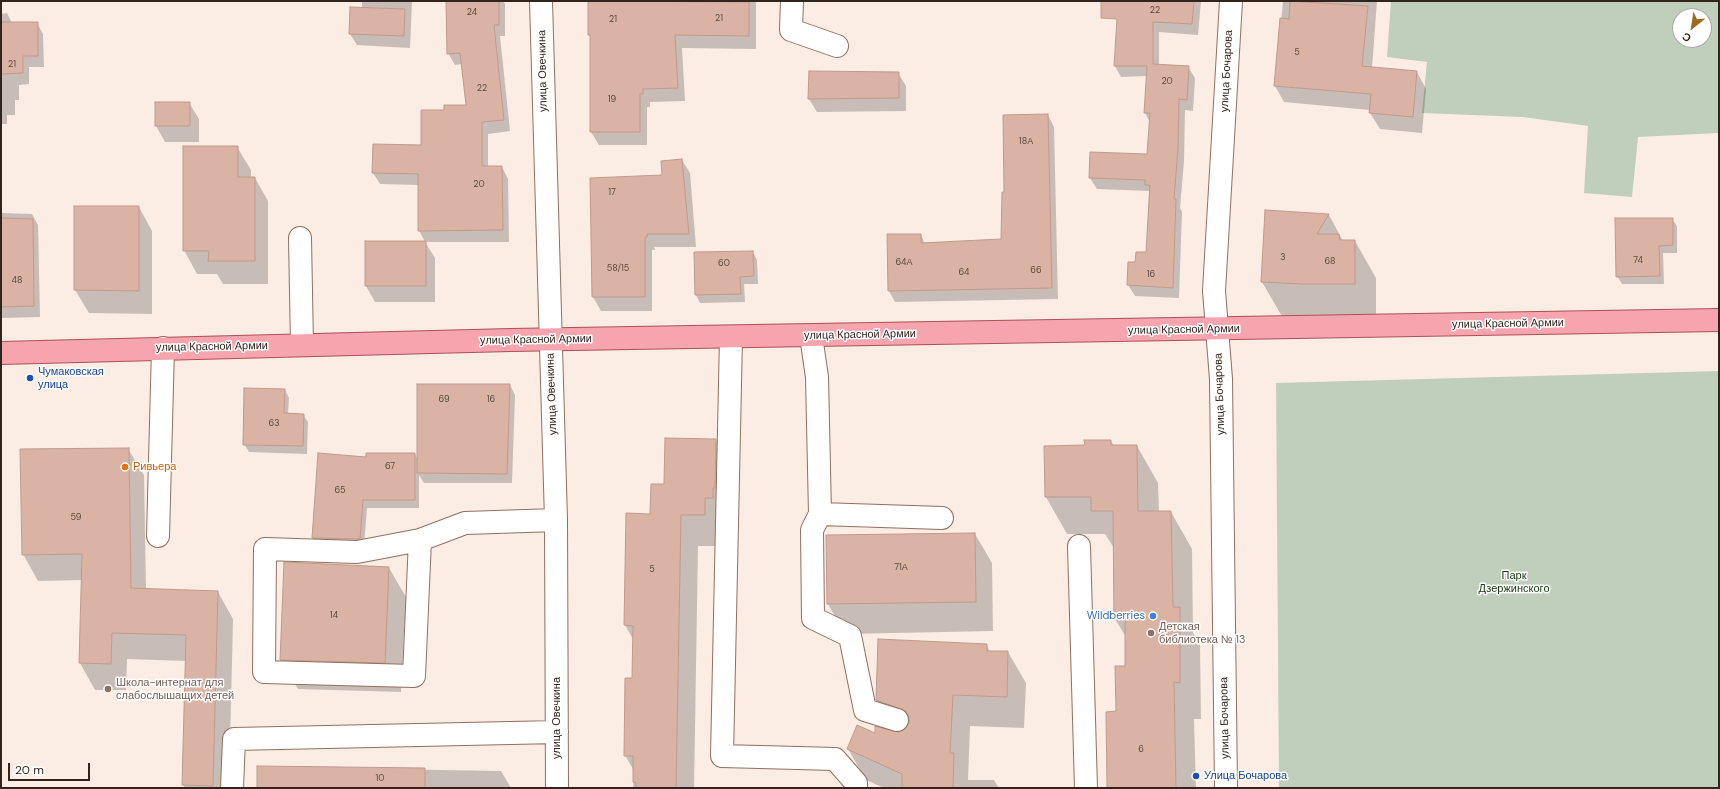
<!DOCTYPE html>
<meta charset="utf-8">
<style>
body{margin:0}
#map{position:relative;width:1720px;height:789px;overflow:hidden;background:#fbece4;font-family:"DM Sans",sans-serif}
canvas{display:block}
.frame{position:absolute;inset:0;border:2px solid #31241c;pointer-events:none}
.north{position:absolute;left:1672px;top:8px;width:40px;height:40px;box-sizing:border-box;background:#fff;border:1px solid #ada7a4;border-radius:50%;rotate:210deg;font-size:11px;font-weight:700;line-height:16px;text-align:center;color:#31241c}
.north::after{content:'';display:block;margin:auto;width:14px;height:18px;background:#9d6a20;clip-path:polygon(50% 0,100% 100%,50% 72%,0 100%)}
.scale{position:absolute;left:8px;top:763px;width:82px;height:18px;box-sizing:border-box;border:2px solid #31241c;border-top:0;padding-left:5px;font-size:12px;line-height:14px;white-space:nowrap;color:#31241c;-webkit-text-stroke:3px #fff;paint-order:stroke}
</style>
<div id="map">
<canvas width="1720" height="789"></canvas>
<div class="frame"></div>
<div class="north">С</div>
<div class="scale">20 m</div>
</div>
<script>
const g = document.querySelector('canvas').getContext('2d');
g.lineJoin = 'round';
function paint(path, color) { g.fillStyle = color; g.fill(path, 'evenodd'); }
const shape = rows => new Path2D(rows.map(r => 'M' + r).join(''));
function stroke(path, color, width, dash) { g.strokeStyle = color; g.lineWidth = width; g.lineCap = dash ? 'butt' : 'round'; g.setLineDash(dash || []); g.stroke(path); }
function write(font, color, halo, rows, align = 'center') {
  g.font = font + ' "DM Sans",sans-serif'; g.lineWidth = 3; g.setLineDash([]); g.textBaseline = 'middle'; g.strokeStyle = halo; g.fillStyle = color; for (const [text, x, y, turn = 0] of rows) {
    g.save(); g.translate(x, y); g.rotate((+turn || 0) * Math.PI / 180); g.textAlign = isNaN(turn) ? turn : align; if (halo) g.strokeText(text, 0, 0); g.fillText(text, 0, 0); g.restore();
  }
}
paint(shape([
 [1391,1,1719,1,1719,133,1638,137,1632,197,1584,193,1588,126,1523,117,1422,113,1427,62,1387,57],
 [1680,16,1704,16,1704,40,1680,40],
 [1719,371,1719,788,1279,788,1276,383]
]), '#bfcfbc');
paint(shape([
 [362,1,503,1,505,4,505,36,500,36,510,131,488,134,488,167,502,167,508,179,509,242,425,242,435,258,435,302,375,302,366,286,425,242,419,230,419,185,380,184,373,173,422,146,445,111,467,106,462,64,455,65,448,53,447,2,412,2,410,48,357,45,350,34,362,8],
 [589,1,756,1,756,49,682,48,685,101,650,102,650,107,647,107,647,145,599,145,591,132,591,39,589,35],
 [1119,1,1201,1,1198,35,1159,32,1159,65,1188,67,1195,78,1193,111,1185,110,1184,161,1180,208,1182,212,1179,298,1135,296,1128,285,1129,263,1136,263,1147,253,1149,191,1097,189,1090,178,1091,153,1148,155,1150,122,1145,113,1147,76,1121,77,1115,66],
 [1283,1,1377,1,1372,68,1417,72,1426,89,1422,133,1380,129,1370,113,1370,110,1284,102,1275,86],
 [7,13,12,23,37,23,43,34,44,67,29,67,29,84,19,85,19,100,15,100,15,115,7,115,7,124,1,124,1,14],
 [810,72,898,73,906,86,906,111,817,112,809,99],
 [189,103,199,119,199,142,165,142,156,126],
 [1048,115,1054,127,1058,299,895,302,889,291,921,235,925,244,1002,240],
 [237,147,251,170,251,178,255,178,268,201,268,284,223,284,217,274,197,274,184,250],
 [682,160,690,173,696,247,654,247,655,250,652,250,652,311,601,311,593,297,591,179,663,176],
 [139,207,152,231,152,314,89,313,75,290],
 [1266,211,1329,215,1343,241,1355,241,1376,278,1376,320,1283,318,1262,282],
 [1,213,32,214,38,225,40,317,1,318],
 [1672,219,1677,226,1677,253,1663,253,1664,284,1622,284,1617,276],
 [753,252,757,260,758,284,744,284,745,302,700,303,696,295],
 [510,385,515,395,512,483,424,483,419,475,419,508,367,508,364,546,317,546,313,538,367,458,415,454,418,460],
 [285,390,289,398,288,414,303,415,308,422,307,454,249,452,244,444],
 [716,440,734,471,722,546,698,546,694,788,633,788,634,771,625,755,633,679,634,641,625,625,627,514,651,515,665,485],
 [1111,441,1114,446,1137,446,1158,483,1159,512,1171,512,1192,549,1193,633,1200,645,1201,719,1194,719,1196,788,1108,788,1117,712,1126,667,1126,637,1115,619,1114,548,1105,534,1067,534,1046,497,1086,446],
 [128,449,144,475,146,590,218,592,233,619,229,788,185,788,183,785,187,661,127,659,126,690,95,690,80,663,82,580,38,581,23,554],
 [975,534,992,563,993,631,845,634,828,604,827,536],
 [389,568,406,597,401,692,298,689,281,660],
 [986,644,990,652,1008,652,1026,683,1024,728,970,726,968,780,994,780,999,788,884,788,866,780,848,749,876,735,896,732,877,700],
 [258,767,501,771,511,788,258,788]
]), '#0003');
const building = shape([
 [446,1,499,1,499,25,494,25,504,120,482,122,482,166,502,166,503,230,418,231,418,174,372,173,373,144,421,145,421,110,444,110,444,105,466,105,460,53,447,54,446,1],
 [588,1,749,2,749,36,675,35,678,88,643,89,643,94,640,94,640,132,590,132,590,35,588,35,588,1],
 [1101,1,1194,1,1192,24,1153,22,1153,64,1189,66,1187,100,1179,99,1178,149,1174,199,1176,199,1173,288,1127,285,1128,262,1135,262,1136,252,1146,252,1150,185,1145,185,1145,180,1089,178,1090,152,1147,154,1150,113,1144,113,1147,66,1114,66,1117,19,1101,18,1101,1],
 [1290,1,1368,6,1362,66,1417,71,1413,117,1369,113,1371,94,1274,86,1280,18,1289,19,1290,1],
 [350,7,405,9,404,36,349,34,350,7],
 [1,22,38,22,38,56,23,56,23,73,1,74,1,22],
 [809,71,899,72,899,98,808,99,809,71],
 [155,102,190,102,190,126,155,126,155,102],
 [1048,114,1052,288,888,291,887,234,921,234,921,243,1001,239,1002,192,1004,192,1003,115,1048,114],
 [183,146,238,146,238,177,255,177,255,261,208,261,209,251,183,251,183,146],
 [682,159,689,234,647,234,647,237,645,237,645,297,592,297,590,178,662,175,661,161,682,159],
 [74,206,139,206,139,291,74,290,74,206],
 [1265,210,1329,214,1317,234,1339,234,1340,240,1355,240,1355,284,1303,284,1261,282,1265,210],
 [1,218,33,219,34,306,1,307,1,218],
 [1615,218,1673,218,1673,245,1659,246,1660,276,1616,277,1615,218],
 [365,241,426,241,426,286,365,286,365,241],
 [753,251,754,276,740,277,741,294,695,295,694,252,753,251],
 [417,384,510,384,507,474,417,473,417,384],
 [244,388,285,389,284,413,304,414,303,446,243,445,244,388],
 [665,438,716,439,715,488,713,488,713,498,705,498,705,515,681,515,676,788,636,788,636,783,633,782,633,756,624,756,625,678,632,678,633,626,624,625,626,513,650,514,651,484,664,484,665,438],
 [1084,440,1111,440,1111,445,1137,445,1138,511,1171,511,1173,607,1180,607,1180,683,1174,682,1176,788,1107,788,1106,712,1116,711,1115,666,1125,666,1125,619,1114,619,1113,511,1091,511,1091,497,1045,497,1044,446,1085,445,1084,440],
 [129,448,131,588,218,591,213,786,182,785,186,635,112,633,111,664,79,663,82,554,22,555,20,449,129,448],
 [318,453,366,457,366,453,415,453,415,500,363,500,360,539,312,538,318,453],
 [975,533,976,602,827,604,826,535,975,533],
 [284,562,389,567,385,663,280,660,284,562],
 [878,639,987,644,987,651,1008,651,1007,697,953,695,950,753,954,753,953,788,902,788,902,774,847,749,857,725,875,733,875,726,899,732,905,729,909,723,909,717,906,711,876,700,878,639],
 [257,766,425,768,425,788,257,788,257,766]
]);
paint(building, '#dab3a5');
stroke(building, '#bf9a8c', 1);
const minor = shape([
 [541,1,556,520,557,788],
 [792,1,791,30,837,46],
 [300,238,302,345],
 [811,336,817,377,820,514,942,518],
 [731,337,722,756,835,759,856,783,856,788],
 [820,514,812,530,813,618,850,636,865,710,897,720],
 [158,536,163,348],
 [420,540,414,676,264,672,265,549,357,552,420,540,465,523,556,520],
 [1079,546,1086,788],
 [232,788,234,739,557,732],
 [1226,788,1221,379,1214,291,1231,1]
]);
const major = shape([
 [1,353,511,340,1719,320]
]);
stroke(minor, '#90705e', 24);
stroke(major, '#ad5057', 24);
stroke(minor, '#fff', 22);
stroke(major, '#f6a4ad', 22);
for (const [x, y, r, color] of [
 [30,378,4,"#1a4fb4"],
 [125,467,4,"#e8710a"],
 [1153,616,4,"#3f7fe0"],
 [1151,633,4,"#8d6e63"],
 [108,689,4,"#8d6e63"],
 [1196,776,4,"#1a4fb4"]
]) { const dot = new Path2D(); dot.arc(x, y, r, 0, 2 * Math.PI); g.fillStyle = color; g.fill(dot); stroke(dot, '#fff', 1.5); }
write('9px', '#5b483e', null, [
 ["22",1155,11],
 ["24",472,13],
 ["21",719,19],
 ["21",613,20],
 ["5",1297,53],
 ["21",12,65],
 ["20",1167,82],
 ["22",482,89],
 ["19",612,100],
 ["18А",1026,142],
 ["20",479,185],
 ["17",612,193],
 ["3",1283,258],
 ["74",1638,261],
 ["68",1330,262],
 ["64А",904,263],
 ["60",724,264],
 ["58/15",618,269],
 ["66",1036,271],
 ["64",964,273],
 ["16",1151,275],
 ["48",17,281],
 ["69",444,400],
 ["16",491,400],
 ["63",274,424],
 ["67",390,467],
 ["65",340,491],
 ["59",76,518],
 ["71А",901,568],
 ["5",652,570],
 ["14",334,616],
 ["6",1141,750],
 ["10",380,779]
]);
write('11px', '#31241c', '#fff', [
 ["улица Овечкина",543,71,-91],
 ["улица Бочарова",1227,71,-87],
 ["улица Красной Армии",1508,324,-1],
 ["улица Красной Армии",1184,330,-1],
 ["улица Красной Армии",860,335,-1],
 ["улица Красной Армии",536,340,-1],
 ["улица Красной Армии",212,347,-1],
 ["улица Овечкина",552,394,-92],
 ["улица Бочарова",1220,394,-92],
 ["улица Овечкина",557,718,-90],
 ["улица Бочарова",1225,718,-91]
]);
write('11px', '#164399', '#fff', [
 ["Чумаковская",38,372],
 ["улица",38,385],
 ["Улица Бочарова",1204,776]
], 'left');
write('11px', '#c56008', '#fff', [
 ["Ривьера",133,467]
], 'left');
write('11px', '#15390e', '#fff', [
 ["Парк",1514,576],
 ["Дзержинского",1514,589]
]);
write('11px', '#366cbe', '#fff', [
 ["Wildberries",1145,616]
], 'right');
write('11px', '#785e54', '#fff', [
 ["Детская",1159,627],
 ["библиотека № 13",1159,640],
 ["Школа-интернат для",116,683],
 ["слабослышащих детей",116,696]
], 'left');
</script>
